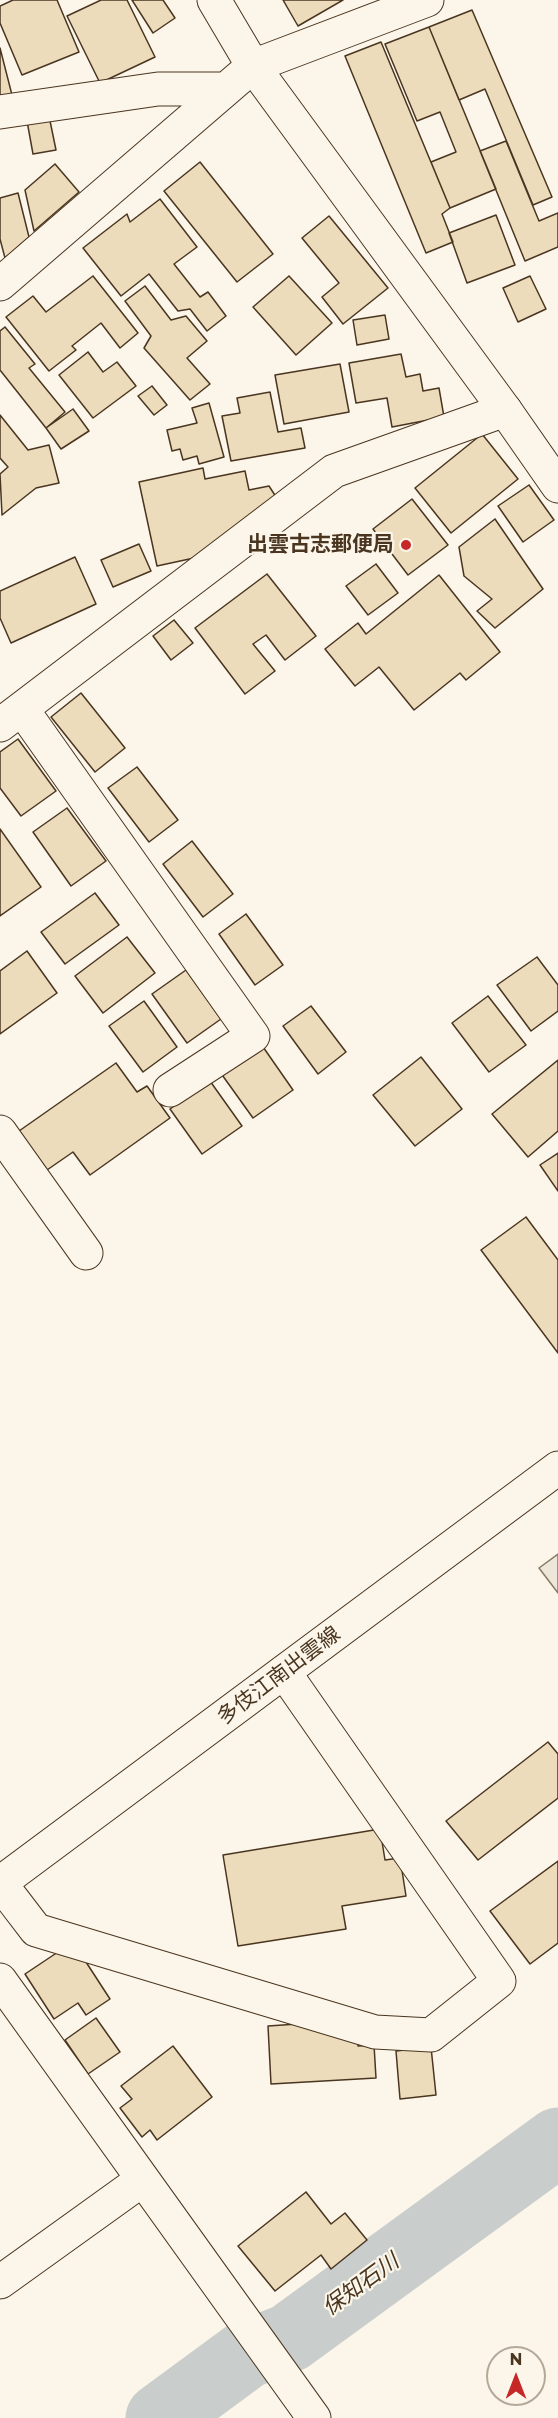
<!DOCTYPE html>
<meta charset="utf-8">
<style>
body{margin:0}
#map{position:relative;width:558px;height:2418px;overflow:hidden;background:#fbf6e9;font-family:Montserrat,sans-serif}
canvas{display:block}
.north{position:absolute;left:486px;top:2346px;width:60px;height:60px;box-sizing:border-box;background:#fbf6e9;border:2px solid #b4a999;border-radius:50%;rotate:0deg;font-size:16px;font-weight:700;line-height:24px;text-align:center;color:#4a3520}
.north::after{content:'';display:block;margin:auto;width:21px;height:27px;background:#c62828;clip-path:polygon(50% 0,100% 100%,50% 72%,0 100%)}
</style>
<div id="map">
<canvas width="558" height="2418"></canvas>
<div class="north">N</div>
</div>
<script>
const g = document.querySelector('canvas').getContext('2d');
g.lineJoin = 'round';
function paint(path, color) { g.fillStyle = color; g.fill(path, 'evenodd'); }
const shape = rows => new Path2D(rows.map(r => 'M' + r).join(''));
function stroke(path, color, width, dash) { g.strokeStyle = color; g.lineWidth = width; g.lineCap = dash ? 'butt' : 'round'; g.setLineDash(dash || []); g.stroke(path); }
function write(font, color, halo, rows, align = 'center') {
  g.font = font + ' Montserrat,"Noto Sans JP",sans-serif'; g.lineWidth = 4.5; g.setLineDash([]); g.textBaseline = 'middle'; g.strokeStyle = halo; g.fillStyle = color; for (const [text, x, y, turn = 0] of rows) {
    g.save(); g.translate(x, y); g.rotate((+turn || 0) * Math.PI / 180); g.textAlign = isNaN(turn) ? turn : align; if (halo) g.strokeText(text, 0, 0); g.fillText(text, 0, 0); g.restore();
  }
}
const parking = shape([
 [558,1554,558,1593,539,1568,558,1554]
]);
paint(parking, '#ede7d9');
stroke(parking, '#887966', 1.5);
stroke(shape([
 [160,2418,247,2354,289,2338,558,2142]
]), '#c9cecd', 69);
const building = shape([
 [13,0,57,0,79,52,22,75,0,23,0,6,13,0],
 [101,0,127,0,155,57,100,83,67,16,101,0],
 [132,0,163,0,175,18,153,33,132,0],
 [283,0,343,0,298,26,283,0],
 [472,10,552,197,533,205,485,89,459,100,429,27,472,10],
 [429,27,496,189,450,208,431,162,456,152,440,112,417,121,385,44,429,27],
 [381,42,450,208,442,214,453,242,426,253,345,56,381,42],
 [0,48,12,95,0,98,0,48],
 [49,116,56,150,33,154,27,121,49,116],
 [506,141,539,221,558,213,558,247,525,261,480,151,506,141],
 [200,162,273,254,237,282,164,191,200,162],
 [55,164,79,192,34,231,25,190,55,164],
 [18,193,29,237,5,258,0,239,0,198,18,193],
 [160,199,197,247,174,264,200,297,208,292,226,316,207,331,190,309,178,311,149,274,121,296,83,248,127,214,130,222,160,199],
 [496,215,515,265,467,283,449,233,496,215],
 [329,216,388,288,343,324,322,297,339,283,302,238,329,216],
 [93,276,138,333,120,348,101,323,72,346,76,350,49,371,6,317,33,296,46,312,93,276],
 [289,276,332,323,296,355,253,307,289,276],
 [530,276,546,309,518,322,503,288,530,276],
 [145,286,171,320,186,316,207,341,187,358,210,384,190,400,144,348,151,336,125,301,145,286],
 [385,315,389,339,357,345,353,320,385,315],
 [5,327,35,364,29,368,65,412,46,428,0,370,0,331,5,327],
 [88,352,103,372,117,362,136,386,93,418,59,375,88,352],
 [401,354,406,377,420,374,423,391,439,388,444,417,392,427,387,398,356,403,349,363,401,354],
 [340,364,349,412,284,424,275,375,340,364],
 [152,386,167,405,154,415,138,396,152,386],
 [270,392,278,432,301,428,305,448,231,461,222,416,240,413,237,398,270,392],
 [209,403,224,457,199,464,197,456,183,460,180,449,172,451,167,430,197,423,192,408,209,403],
 [73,409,89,431,61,449,46,428,73,409],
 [0,415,28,450,49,445,59,483,36,488,2,515,0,474,8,467,0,458,0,415],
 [482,434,518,479,451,533,415,488,482,434],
 [203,468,205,479,245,471,249,490,269,486,280,503,194,558,157,566,139,482,203,468],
 [529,485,554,520,523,542,498,506,529,485],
 [412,499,448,545,408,575,373,529,412,499],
 [495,519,543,589,495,628,477,611,492,599,464,576,459,547,495,519],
 [139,544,151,571,113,587,101,560,139,544],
 [75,557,96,604,11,643,0,618,0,591,75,557],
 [376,564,398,593,368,615,346,586,376,564],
 [267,574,316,636,285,660,266,635,253,644,275,671,245,694,195,628,267,574],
 [439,575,500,652,466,680,460,673,414,710,379,667,355,686,325,649,358,623,366,634,439,575],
 [174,620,193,643,171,660,153,636,174,620],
 [81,693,125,748,95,772,51,717,81,693],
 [18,739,56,791,21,816,0,788,0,752,18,739],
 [137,767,178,820,149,842,108,788,137,767],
 [67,808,106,861,71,886,33,832,67,808],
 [0,829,41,887,0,916,0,829],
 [192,841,233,894,203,917,163,864,192,841],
 [95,893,119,925,65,964,41,932,95,893],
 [246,914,283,965,255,985,219,934,246,914],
 [127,937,155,973,103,1013,75,976,127,937],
 [27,951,57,993,0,1034,0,971,27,951],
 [537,957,558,985,558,1011,531,1031,497,985,537,957],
 [186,970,221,1019,187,1043,152,994,186,970],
 [488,996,526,1045,489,1072,452,1023,488,996],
 [144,1001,177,1047,143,1072,109,1026,144,1001],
 [311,1006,346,1052,318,1074,283,1026,311,1006],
 [261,1044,293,1090,253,1118,220,1072,261,1044],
 [421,1057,462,1109,415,1146,373,1095,421,1057],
 [558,1060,558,1131,528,1157,492,1114,558,1060],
 [116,1063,137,1092,147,1086,170,1118,90,1175,73,1152,47,1170,19,1131,116,1063],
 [210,1081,242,1126,202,1154,170,1109,210,1081],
 [558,1153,558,1191,540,1165,558,1153],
 [526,1217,558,1260,558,1353,481,1250,526,1217],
 [548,1742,558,1754,558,1798,478,1860,446,1821,548,1742],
 [380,1829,385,1860,400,1858,406,1896,342,1906,346,1929,238,1946,223,1855,380,1829],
 [558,1861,558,1943,530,1964,490,1911,558,1861],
 [73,1942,110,1999,86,2015,78,2003,54,2019,25,1974,73,1942],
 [96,2018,120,2052,88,2074,65,2040,96,2018],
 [357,2020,358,2046,374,2045,376,2078,271,2084,268,2026,357,2020],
 [173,2046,212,2097,157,2140,150,2130,142,2137,120,2108,132,2099,121,2086,173,2046],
 [431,2047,436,2095,400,2099,396,2051,431,2047],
 [306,2192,331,2224,345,2213,367,2240,331,2269,321,2255,275,2291,238,2246,306,2192]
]);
paint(building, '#ecdcbc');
stroke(building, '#4a3520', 1.5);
const minor = shape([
 [0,112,158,89,226,89],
 [0,284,253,66,427,0],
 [22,709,253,1036,170,1090],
 [0,725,334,471,505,410],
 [0,1132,86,1253],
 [0,1883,36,1930,375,2032,431,2035,499,1981,284,1672],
 [0,1980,314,2418],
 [0,2282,142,2180]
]);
const tertiary = shape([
 [214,0,253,66,505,410,558,486]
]);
const secondary = shape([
 [0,1883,558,1468]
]);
stroke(minor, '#4a3520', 35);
stroke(tertiary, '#4a3520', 35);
stroke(secondary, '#4a3520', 35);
stroke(minor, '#fbf6e9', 33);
stroke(tertiary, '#fbf6e9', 33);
stroke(secondary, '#fbf6e9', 33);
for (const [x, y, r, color] of [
 [406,545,6,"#c62828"]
]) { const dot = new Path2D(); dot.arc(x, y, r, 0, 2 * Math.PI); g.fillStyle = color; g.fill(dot); stroke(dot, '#fbf6e9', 2); }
write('bold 21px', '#4a3520', '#fbf6e9', [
 ["出雲古志郵便局",394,545]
], 'right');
write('21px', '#4a3520', '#fbf6e9', [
 ["多伎江南出雲線",279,1676,-37]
]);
write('italic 22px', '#4a3520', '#fbf6e9', [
 ["保知石川",361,2285,-36]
]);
</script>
